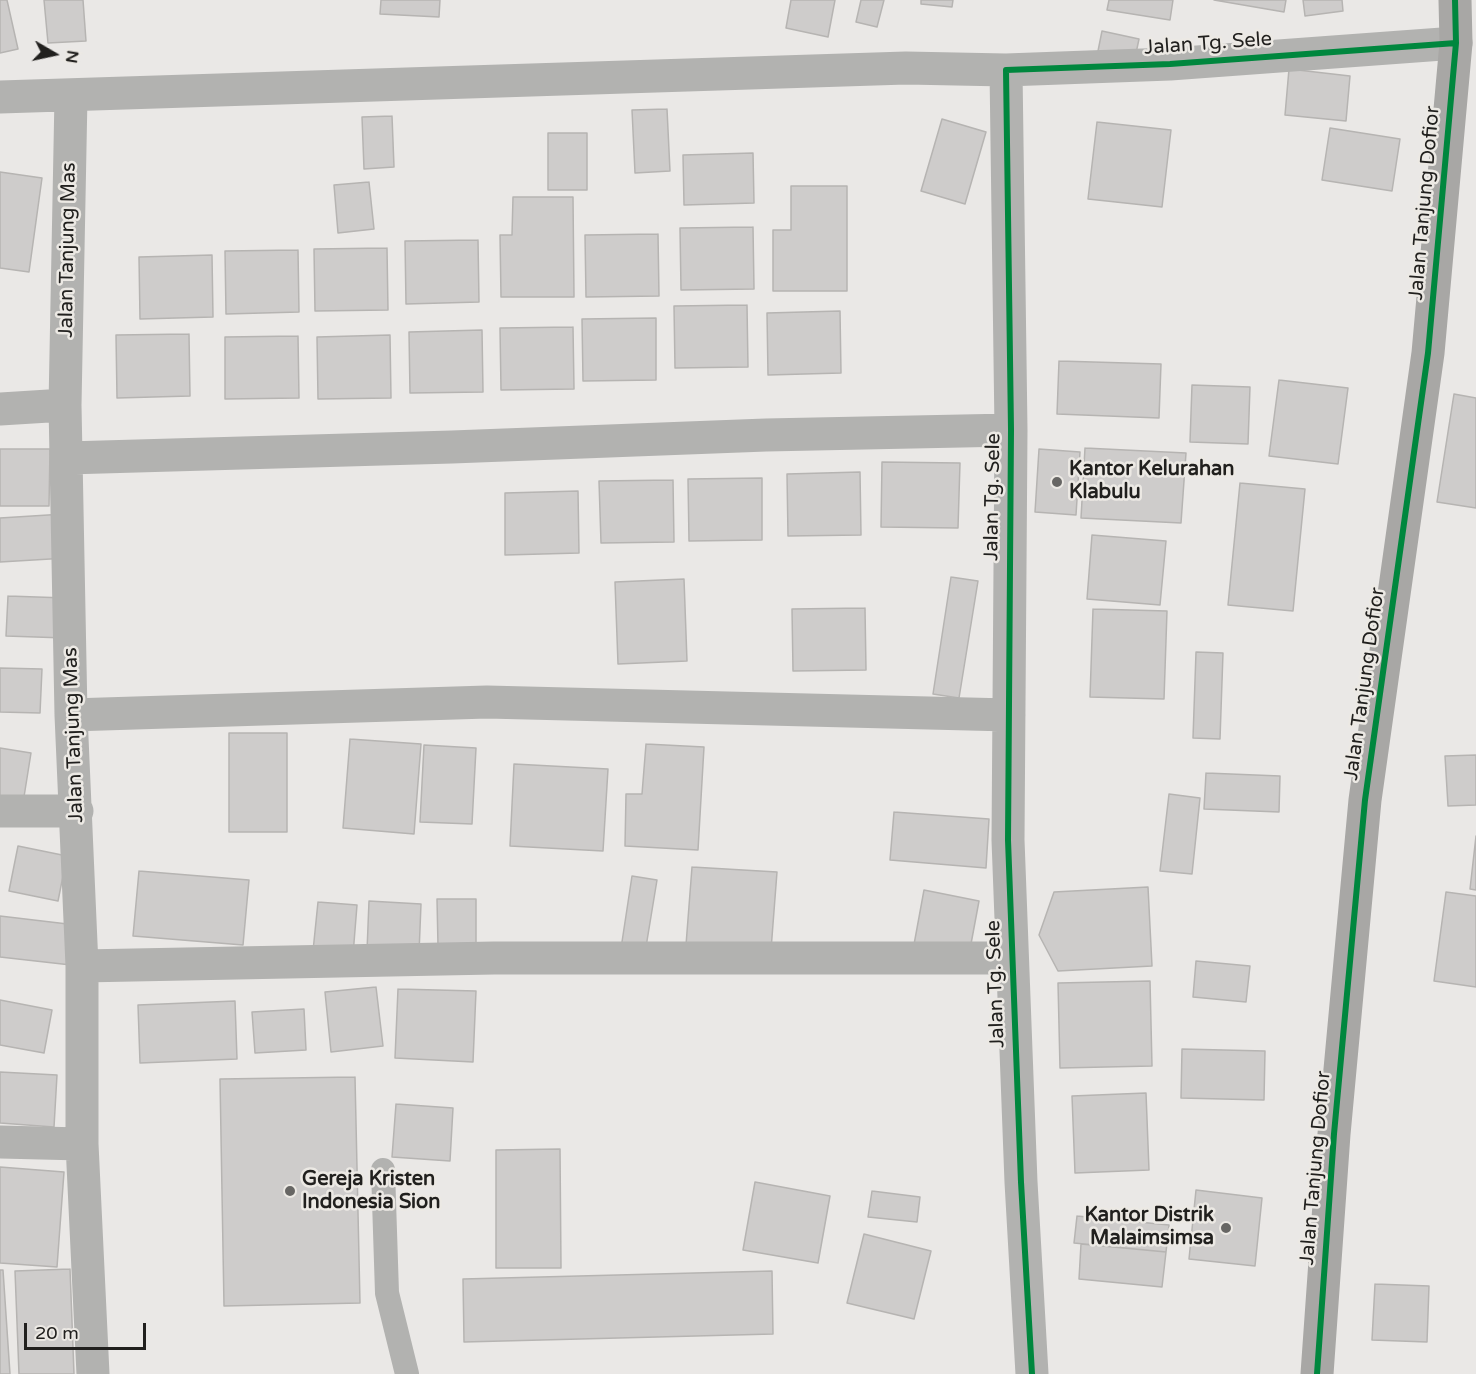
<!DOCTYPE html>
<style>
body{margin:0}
#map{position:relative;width:1476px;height:1374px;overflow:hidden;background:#eae8e6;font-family:"Varela Round",sans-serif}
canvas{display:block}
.north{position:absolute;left:24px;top:24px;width:60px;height:60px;-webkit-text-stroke:4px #ece9e4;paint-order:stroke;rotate:99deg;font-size:16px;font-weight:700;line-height:24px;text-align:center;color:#21201e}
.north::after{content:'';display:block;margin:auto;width:21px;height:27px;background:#21201e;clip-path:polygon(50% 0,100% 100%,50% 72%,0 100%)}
.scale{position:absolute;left:24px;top:1323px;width:122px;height:27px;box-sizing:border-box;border:3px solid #21201e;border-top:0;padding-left:8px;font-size:18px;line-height:21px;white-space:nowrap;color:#21201e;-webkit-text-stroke:4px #ece9e4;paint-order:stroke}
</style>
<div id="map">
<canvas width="1476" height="1374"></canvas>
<div class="north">N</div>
<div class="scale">20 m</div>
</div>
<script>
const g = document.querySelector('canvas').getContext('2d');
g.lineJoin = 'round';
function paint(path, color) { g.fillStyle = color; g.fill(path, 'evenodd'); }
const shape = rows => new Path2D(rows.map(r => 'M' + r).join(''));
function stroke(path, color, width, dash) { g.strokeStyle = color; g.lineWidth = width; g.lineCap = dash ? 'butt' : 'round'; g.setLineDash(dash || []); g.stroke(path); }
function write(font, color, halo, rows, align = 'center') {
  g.font = font + ' "Varela Round",sans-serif'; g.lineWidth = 5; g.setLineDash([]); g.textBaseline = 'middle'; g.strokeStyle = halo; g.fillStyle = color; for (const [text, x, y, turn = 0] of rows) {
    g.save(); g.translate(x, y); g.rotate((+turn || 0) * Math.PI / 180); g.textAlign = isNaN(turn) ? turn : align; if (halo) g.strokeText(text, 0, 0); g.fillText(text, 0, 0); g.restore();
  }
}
const building = shape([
 [0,0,7,0,18,49,0,53,0,0],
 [44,0,83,0,86,41,48,43,44,0],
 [381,0,440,0,439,17,380,14,381,0],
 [791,0,835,0,828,37,786,28,791,0],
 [861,0,884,0,877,27,856,22,861,0],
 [921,0,953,0,952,7,921,4,921,0],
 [1109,0,1173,0,1170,20,1107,10,1109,0],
 [1214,0,1286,0,1284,12,1214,0],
 [1303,0,1342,0,1343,11,1305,16,1303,0],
 [1102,31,1139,39,1135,58,1098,51,1102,31],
 [1289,69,1350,76,1346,121,1285,115,1289,69],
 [667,109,670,171,635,173,632,110,667,109],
 [392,116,394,167,364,169,362,117,392,116],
 [942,119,986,132,965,204,921,191,942,119],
 [1097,122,1171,130,1162,207,1088,199,1097,122],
 [1330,128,1400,139,1392,191,1322,180,1330,128],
 [548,133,587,133,587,190,548,190,548,133],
 [753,153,754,203,684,205,683,155,753,153],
 [0,172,42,178,29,272,0,268,0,172],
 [369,182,374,229,338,233,334,185,369,182],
 [791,186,847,186,847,291,773,291,773,230,791,230,791,186],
 [513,197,573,197,574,297,501,297,500,235,512,235,513,197],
 [753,227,754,289,681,290,680,228,753,227],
 [658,234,659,296,586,297,585,235,658,234],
 [478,240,479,302,406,304,405,241,478,240],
 [387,248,388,310,315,311,314,249,387,248],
 [298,250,299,312,226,314,225,251,298,250],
 [212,255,213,317,140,319,139,257,212,255],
 [747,305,748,367,675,368,674,306,747,305],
 [840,311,841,373,768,375,767,313,840,311],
 [656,318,656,380,583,381,582,319,656,318],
 [573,327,574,389,501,390,500,328,573,327],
 [482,330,483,392,410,393,409,332,482,330],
 [189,334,190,396,117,398,116,335,189,334],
 [390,335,391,398,318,399,317,337,390,335],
 [298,336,299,398,225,399,225,337,298,336],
 [1059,361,1161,364,1159,418,1057,414,1059,361],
 [1279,380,1348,388,1338,464,1269,456,1279,380],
 [1192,385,1250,387,1248,444,1190,442,1192,385],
 [1454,394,1476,398,1476,508,1437,502,1454,394],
 [1085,448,1186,453,1181,523,1081,518,1085,448],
 [0,449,50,449,49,506,0,506,0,449],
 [1039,449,1080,452,1076,515,1035,512,1039,449],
 [882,462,960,463,958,528,881,527,882,462],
 [860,472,861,535,788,536,787,474,860,472],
 [762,478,762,540,689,541,688,479,762,478],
 [673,480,674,542,601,543,599,481,673,480],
 [1240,483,1305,489,1293,611,1228,605,1240,483],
 [578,491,579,553,505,555,505,493,578,491],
 [64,514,67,558,0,562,0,518,64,514],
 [1092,535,1166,541,1160,605,1087,599,1092,535],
 [951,577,978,581,959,698,933,694,951,577],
 [684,579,687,661,618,664,615,582,684,579],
 [8,596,66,598,65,638,6,636,8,596],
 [865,608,866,670,793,671,792,609,865,608],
 [1093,609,1167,611,1164,699,1090,697,1093,609],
 [1196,652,1223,653,1220,739,1193,738,1196,652],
 [0,668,42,669,40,713,0,712,0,668],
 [229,733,287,733,287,832,229,832,229,733],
 [350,739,421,744,414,834,343,828,350,739],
 [646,744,704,747,698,850,625,846,626,794,642,794,646,744],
 [424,745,476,748,472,824,420,822,424,745],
 [0,748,31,753,23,803,0,800,0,748],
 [1476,755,1476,805,1448,806,1445,756,1476,755],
 [514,764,608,769,603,851,510,846,514,764],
 [1206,773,1280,776,1279,812,1204,809,1206,773],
 [1169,794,1200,798,1192,874,1160,871,1169,794],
 [894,812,989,819,986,868,890,860,894,812],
 [1476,836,1476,890,1470,889,1476,836],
 [18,846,67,856,58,901,9,891,18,846],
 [692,867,777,872,771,950,686,945,692,867],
 [139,871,249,880,243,945,133,936,139,871],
 [632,876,657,880,644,959,620,955,632,876],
 [1148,887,1152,966,1058,971,1039,935,1054,892,1148,887],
 [924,890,979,901,968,960,913,950,924,890],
 [1446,892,1476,896,1476,987,1434,981,1446,892],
 [437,899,476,899,476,945,438,946,437,899],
 [369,901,421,904,419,953,367,951,369,901],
 [318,902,357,905,353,955,313,951,318,902],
 [0,916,76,925,71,965,0,957,0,916],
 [1196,961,1250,966,1246,1002,1193,997,1196,961],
 [1150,981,1152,1066,1060,1068,1058,983,1150,981],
 [376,987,383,1046,331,1052,325,992,376,987],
 [398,989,476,991,473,1062,395,1058,398,989],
 [0,1000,52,1010,44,1053,0,1045,0,1000],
 [235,1001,237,1059,140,1063,138,1005,235,1001],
 [304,1009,306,1050,255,1053,252,1012,304,1009],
 [1182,1049,1265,1051,1264,1100,1181,1098,1182,1049],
 [0,1072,57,1075,54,1127,0,1123,0,1072],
 [355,1077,360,1303,224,1306,220,1079,355,1077],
 [1146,1093,1149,1170,1075,1173,1072,1096,1146,1093],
 [396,1104,453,1108,450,1161,392,1157,396,1104],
 [560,1149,561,1268,496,1268,496,1150,560,1149],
 [0,1167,64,1172,57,1267,0,1263,0,1167],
 [755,1182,830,1196,818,1263,743,1250,755,1182],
 [1196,1190,1262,1198,1255,1266,1189,1259,1196,1190],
 [872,1191,920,1197,917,1222,868,1217,872,1191],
 [1077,1216,1169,1225,1166,1252,1074,1243,1077,1216],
 [864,1234,931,1251,914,1319,847,1303,864,1234],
 [1081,1244,1166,1252,1162,1287,1079,1279,1081,1244],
 [70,1269,74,1374,19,1374,15,1271,70,1269],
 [0,1270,3,1270,10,1374,0,1374,0,1270],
 [772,1271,773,1334,464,1342,463,1279,772,1271],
 [1375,1284,1429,1286,1427,1342,1372,1340,1375,1284]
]);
paint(building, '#cecccb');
stroke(building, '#b6b4b2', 1.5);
stroke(shape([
 [383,1170,387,1293,407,1374]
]), '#b2b2b0', 24);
stroke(shape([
 [71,96,65,405,71,715,82,966,82,1144,93,1374],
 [0,97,906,68,1006,70],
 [0,409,65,405],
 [67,458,452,447,766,435,1011,430],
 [71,715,487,702,1009,715],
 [0,811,77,811],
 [82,966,494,958,1012,958],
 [0,1142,82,1144],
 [1032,1374,1021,1182,1008,840,1011,430,1006,70,1170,64,1456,43]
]), '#b2b2b0', 33);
stroke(shape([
 [1317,1374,1334,1134,1365,800,1428,353,1456,43,1455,0]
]), '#a8a7a5', 33);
stroke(shape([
 [1032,1374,1021,1182,1008,840,1011,430,1006,70,1170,64,1456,43],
 [1317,1374,1334,1134,1365,800,1428,353,1456,43,1455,0]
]), '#00873e', 6);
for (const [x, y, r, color] of [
 [1057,482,6,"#676664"],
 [290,1191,6,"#676664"],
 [1226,1228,6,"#676664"]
]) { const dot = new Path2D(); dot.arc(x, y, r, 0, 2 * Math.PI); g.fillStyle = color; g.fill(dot); stroke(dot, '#ece9e4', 2); }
write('20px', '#21201e', '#ece9e4', [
 ["Jalan Tg. Sele",1208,44,-4],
 ["Jalan Tanjung Dofior",1425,203,-85],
 ["Jalan Tanjung Mas",68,250,-89],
 ["Jalan Tg. Sele",993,497,-89],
 ["Jalan Tanjung Dofior",1365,684,-82],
 ["Jalan Tanjung Mas",74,735,-92],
 ["Jalan Tg. Sele",996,984,-92],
 ["Jalan Tanjung Dofior",1316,1168,-85]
]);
write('bold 20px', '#21201e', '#ece9e4', [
 ["Kantor Kelurahan",1069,470],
 ["Klabulu",1069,493],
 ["Gereja Kristen",302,1180],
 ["Indonesia Sion",302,1203],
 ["Kantor Distrik",1214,1216,"right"],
 ["Malaimsimsa",1214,1239,"right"]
], 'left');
</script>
